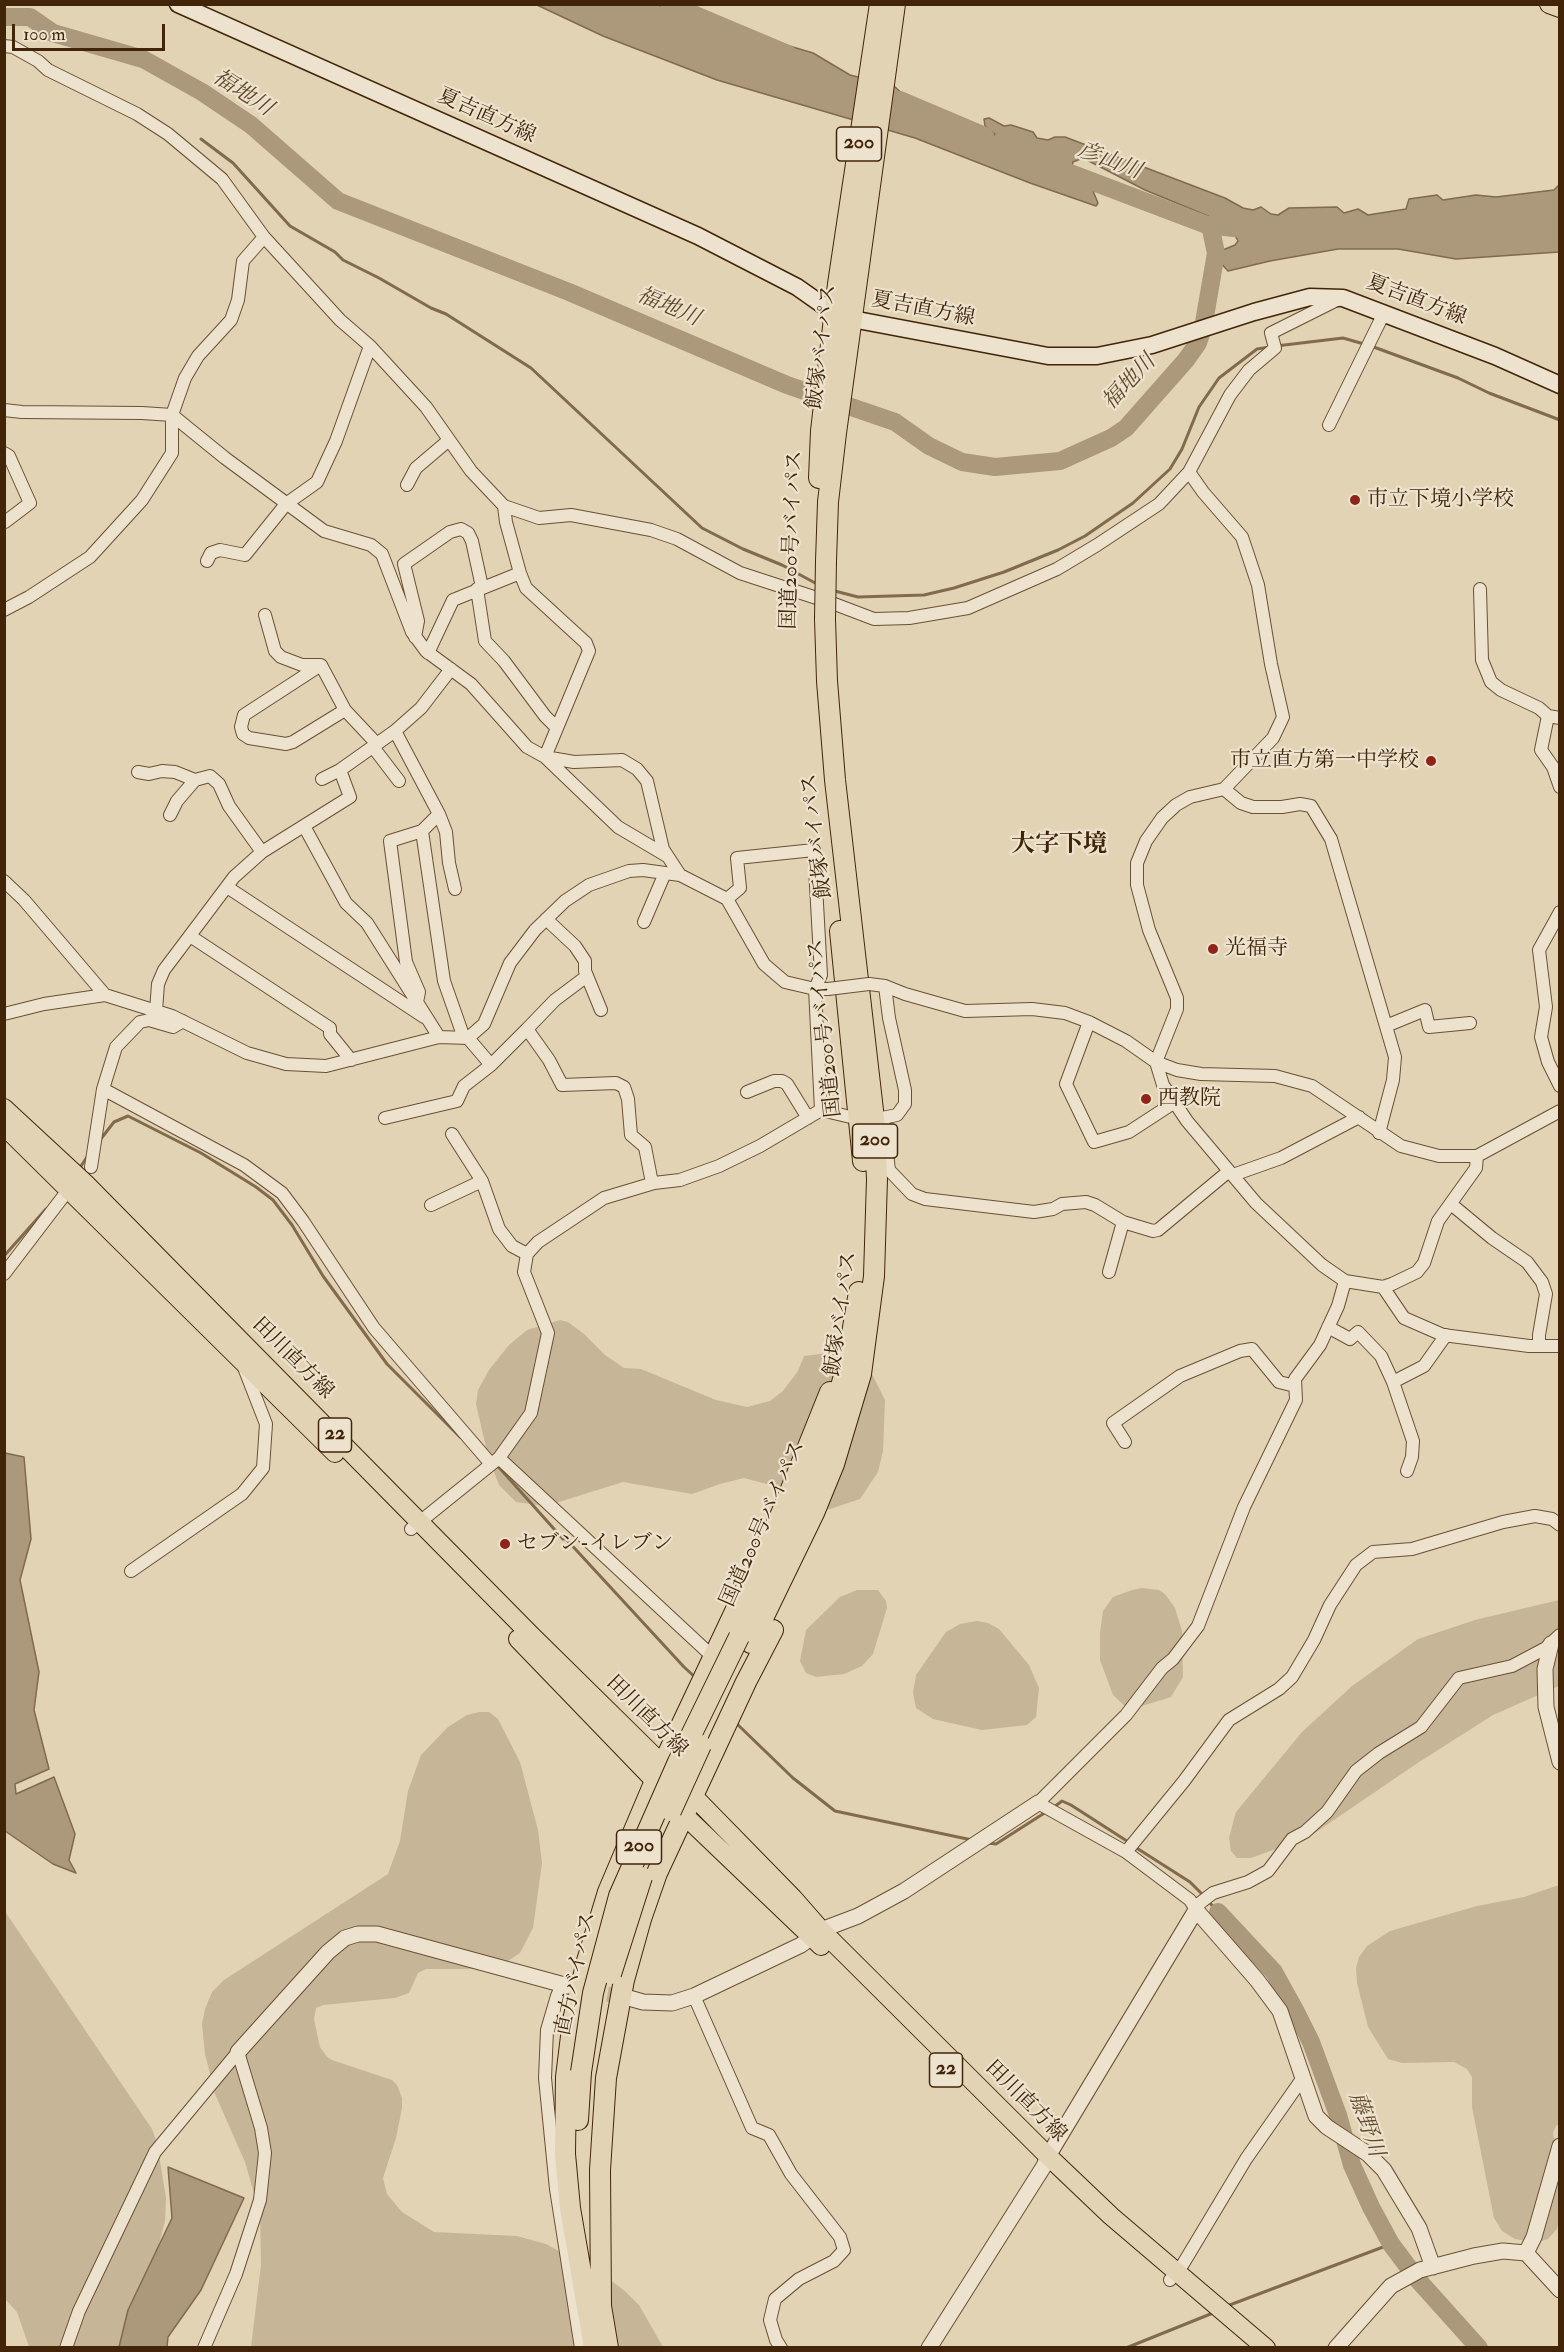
<!DOCTYPE html>
<meta charset="utf-8">
<style>
body{margin:0}
#map{position:relative;width:1564px;height:2352px;overflow:hidden;background:#e2d3b4;font-family:"IM FELL Double Pica",serif}
canvas{display:block}
.frame{position:absolute;inset:0;border:6px solid #422509;pointer-events:none}
.scale{position:absolute;left:12px;top:24px;width:153px;height:27px;box-sizing:border-box;border:3px solid #422509;border-top:0;padding-left:8px;font-size:18px;line-height:21px;white-space:nowrap;color:#422509;-webkit-text-stroke:4px #ece2ce;paint-order:stroke}
</style>
<div id="map">
<canvas width="1564" height="2352"></canvas>
<div class="frame"></div>
<div class="scale">100 m</div>
</div>
<script>
const g = document.querySelector('canvas').getContext('2d');
g.lineJoin = 'round';
function paint(path, color) { g.fillStyle = color; g.fill(path, 'evenodd'); }
const shape = rows => new Path2D(rows.map(r => 'M' + r).join(''));
function stroke(path, color, width, dash) { g.strokeStyle = color; g.lineWidth = width; g.lineCap = dash ? 'butt' : 'round'; g.setLineDash(dash || []); g.stroke(path); }
function write(font, color, halo, rows, align = 'center') {
  g.font = font + ' "IM FELL Double Pica","Noto Serif JP",serif'; g.lineWidth = 4.5; g.setLineDash([]); g.textBaseline = 'middle'; g.strokeStyle = halo; g.fillStyle = color; for (const [text, x, y, turn = 0] of rows) {
    g.save(); g.translate(x, y); g.rotate((+turn || 0) * Math.PI / 180); g.textAlign = isNaN(turn) ? turn : align; if (halo) g.strokeText(text, 0, 0); g.fillText(text, 0, 0); g.restore();
  }
}
paint(shape([
 [560,1320,568,1322,584,1334,605,1355,624,1368,641,1369,716,1400,747,1407,770,1401,783,1391,798,1371,804,1356,828,1353,850,1355,866,1362,885,1400,883,1451,878,1472,860,1499,830,1509,818,1510,785,1489,744,1478,720,1484,692,1494,623,1482,546,1506,516,1502,499,1485,488,1456,476,1404,478,1390,489,1370,509,1345,527,1330],
 [1142,1588,1159,1590,1165,1594,1175,1608,1182,1631,1183,1677,1171,1697,1129,1710,1113,1695,1100,1660,1100,1633,1103,1611,1113,1597,1132,1590],
 [857,1590,878,1590,886,1601,887,1608,873,1654,862,1666,844,1674,816,1677,806,1673,800,1661,806,1630,840,1597],
 [1559,1600,1559,1686,1493,1715,1416,1764,1309,1837,1251,1858,1237,1858,1231,1851,1229,1838,1236,1812,1302,1732,1352,1686,1418,1639,1475,1620],
 [977,1621,988,1623,999,1629,1029,1665,1039,1688,1036,1717,1027,1725,982,1730,933,1719,916,1708,913,1693,916,1675,946,1632,960,1624],
 [479,1712,489,1712,498,1719,520,1762,538,1830,542,1863,533,1928,520,1953,508,1961,494,1966,471,1969,426,1969,418,1973,409,1993,395,1998,323,2005,316,2008,314,2019,320,2047,327,2057,332,2060,392,2080,397,2085,402,2098,402,2108,396,2138,383,2178,387,2194,402,2212,434,2232,517,2236,546,2244,605,2276,626,2292,639,2305,663,2347,251,2347,261,2265,260,2214,245,2162,215,2094,205,2054,202,2024,205,2009,212,1992,224,1980,388,1874,400,1841,408,1791,421,1755,448,1727,467,1715],
 [1559,1885,1560,2123,1556,2126,1553,2133,1559,2164,1560,2217,1557,2229,1548,2239,1538,2242,1526,2241,1515,2239,1502,2231,1494,2218,1472,2107,1472,2077,1467,2069,1454,2062,1402,2063,1388,2059,1368,2027,1357,1983,1356,1968,1359,1957,1367,1946,1390,1931,1477,1906,1524,1897],
 [4,1910,152,2129,157,2143,166,2198,165,2221,141,2312,134,2347,29,2347,17,2312,5,2299]
]), '#c7b597');
const water = shape([
 [537,5,658,5,681,14,728,26,756,44,786,45,813,53,850,75,894,86,908,99,919,104,926,114,992,137,995,134,985,126,984,119,989,118,1004,126,1011,125,1033,132,1037,138,1048,140,1055,137,1065,137,1225,198,1243,208,1253,210,1261,207,1271,214,1278,215,1289,208,1337,207,1344,213,1358,209,1368,215,1406,209,1409,199,1437,195,1443,200,1476,195,1496,197,1554,190,1559,185,1559,252,1456,259,1398,249,1338,249,1270,261,1228,271,1217,259,1217,254,1218,252,1235,245,1238,241,1233,232,1208,216,1145,190,1083,158,1073,162,1071,171,1091,186,1098,203,1096,206,1030,183,915,138,717,80,603,36,537,5],
 [5,1453,24,1457,31,1539,20,1580,39,1672,34,1710,49,1769,15,1784,16,1794,54,1777,75,1834,69,1860,76,1873,53,1864,5,1831,5,1453],
 [168,2167,244,2198,201,2290,168,2337,167,2347,119,2347,128,2310,172,2218,168,2167]
]);
paint(water, '#ac987a');
stroke(water, '#826a4d', 1.5);
stroke(shape([
 [201,139,233,163,290,226,335,252,343,260,379,278,431,308,446,314,531,368,702,528,743,549,782,565,817,584],
 [1276,346,1343,338,1364,344],
 [1371,346,1458,378,1489,393,1560,420],
 [831,590,858,597,924,595,954,588,1004,572,1058,550,1085,536,1133,503,1170,469,1182,449,1199,407,1219,378,1257,349,1270,347],
 [100,1140,114,1122,128,1116,201,1153,256,1187,273,1200,292,1225,323,1276,387,1364,460,1437],
 [79,1169,87,1157],
 [4,1256,46,1209],
 [496,1464,563,1539,566,1539,684,1667,696,1678],
 [736,1723,793,1778,835,1811,972,1840],
 [1054,1807,1062,1801,1071,1805,1130,1843],
 [987,1843,996,1844,1046,1812],
 [1135,1847,1190,1882,1205,1897],
 [1209,1902,1218,1912],
 [1227,2306,1391,2244],
 [1126,2348,1213,2313]
]), '#826a4d', 3);
stroke(shape([
 [669,4,788,54],
 [4,17,30,17,53,33,143,59,202,92,251,125,338,201,569,292,787,385,895,422,929,446,962,462,995,467,1060,461,1111,438,1126,428,1186,360,1198,343,1203,328,1216,253,1210,225],
 [900,100,985,136],
 [1054,167,1207,225,1252,230],
 [1218,1912,1274,1972,1295,2010,1311,2042,1338,2115,1352,2165,1371,2207,1391,2244,1418,2280,1479,2348]
]), '#ac987a', 18);
stroke(shape([
 [585,1990,629,1998]
]), '#c2b092', 15, [15, 8]);
const minor = shape([
 [4,46,13,47,38,61,48,70,137,114,168,134,222,179,264,237,340,320,370,346,426,407,471,471,504,506,539,518,571,515,651,530,677,539,740,573,832,603,874,619,909,618,968,608,1057,569,1097,545,1159,504,1189,472,1230,395,1249,370,1275,348,1271,333,1341,298],
 [4,410,22,412,142,413,172,415,225,458,324,531,371,545,382,554,412,632,426,651,471,684,527,747,545,757,574,762,622,760,637,769,647,781,663,849,680,875,727,899],
 [1329,425,1384,313],
 [4,453,9,456,30,503,5,522],
 [1189,472,1203,492,1242,537,1258,585,1271,664,1283,717,1273,738,1224,789,1190,797,1176,805,1162,818,1146,841,1137,863,1137,885,1149,930,1177,998,1177,1009,1156,1062,1163,1085,1187,1121,1256,1203,1322,1265,1345,1281,1383,1287,1392,1284,1417,1272,1424,1263,1438,1221,1476,1168,1477,1156],
 [407,485,416,468,449,440],
 [504,506,506,522,520,573,526,588,586,643,589,651,545,757,618,827,667,856],
 [207,561,211,553,220,550,245,555,286,504,317,482,336,441,370,346],
 [477,589,485,641,504,661,545,716,557,728],
 [1480,589,1482,660,1491,682,1501,690,1539,708,1548,716,1560,718],
 [4,610,29,597,90,557,142,500,172,453,172,415,185,378,198,356,231,320,238,300,243,261,264,237],
 [265,615,275,651,281,657,302,665,320,665],
 [415,637,418,621,404,564,450,532,461,529,468,533,472,541,482,587],
 [428,653,453,600,520,573],
 [345,710,293,742,286,744,249,738,243,734,241,727,244,715,321,665,345,710,377,744],
 [1548,716,1541,750,1553,767,1560,787],
 [395,731,439,814,422,831,390,841,406,962,419,992,417,1002],
 [373,747,399,781],
 [138,772,149,774,162,771,175,772,195,780],
 [322,779,340,770],
 [1224,789,1241,803,1253,807,1282,807,1300,804,1311,806,1331,839,1395,1057,1393,1080,1379,1133],
 [439,814,446,832,449,863,455,889],
 [170,815,177,801,195,780,210,776,219,784,229,806,262,852],
 [304,826,346,903,367,923,439,1037],
 [422,831,444,981,464,1038],
 [4,881,24,900,105,995],
 [227,887,424,1017],
 [1560,912,1539,950,1546,1007,1541,1037,1548,1062,1560,1086],
 [546,919,575,946,585,961,585,971,601,1010],
 [644,922,665,873],
 [190,936,330,1028,330,1034,351,1060],
 [869,984,885,986,905,994,965,1011,1032,1009,1065,1013,1089,1022,1126,1041,1156,1062,1177,1070,1201,1074,1275,1076,1312,1086,1401,1146,1439,1156,1477,1156,1560,1111],
 [156,1011,158,984,164,970,234,877,262,852,350,797,340,770,395,731,421,708,451,669],
 [4,1014,44,1004,105,995,172,1016,247,1053,286,1064,326,1066,439,1037,468,1038,484,1024,510,963,535,930,565,901,589,885,629,871,643,870,680,875],
 [1089,1022,1066,1084,1094,1142,1129,1132,1175,1102],
 [1386,1026,1425,1010,1429,1027,1470,1023],
 [527,1029,555,1000,587,976],
 [468,1038,491,1065,527,1029,549,1060,562,1085,616,1083,624,1087,628,1099,631,1135,645,1147,652,1183],
 [103,1089,244,1165,282,1193,303,1221,374,1328,491,1464],
 [747,1092,774,1081,782,1081,787,1084,808,1118],
 [821,1110,815,989,821,975,814,850,737,858,740,888,727,899,764,964,785,982,815,989,828,989],
 [385,1118,457,1101,464,1086,491,1065],
 [877,1119,897,1115,905,1104,905,1090,889,1018,885,986],
 [883,1119,889,1170,912,1194,925,1199,1034,1212,1053,1209,1062,1204,1086,1202,1095,1205,1123,1222,1153,1231,1158,1230,1229,1171],
 [452,1134,482,1181],
 [91,1167,103,1089,116,1047,140,1022,149,1020,173,1027,183,1021],
 [1233,1175,1281,1158,1359,1117],
 [1451,1204,1492,1238,1527,1262,1542,1282,1546,1294,1539,1335,1539,1346],
 [431,1205,482,1181,499,1229,512,1246,527,1254],
 [1109,1272,1123,1222],
 [4,1274,72,1185],
 [1345,1281,1338,1306,1320,1345,1295,1379,1296,1400,1244,1507,1198,1626,1173,1659,1162,1668,1126,1715,1038,1803,1126,1852,1190,1900,1196,1910,1200,1903,1213,1893,1248,1882,1268,1871,1292,1839,1305,1832,1327,1812,1356,1771,1379,1753,1421,1727,1459,1678,1512,1666,1546,1648,1560,1635],
 [1383,1287,1404,1318,1443,1335,1529,1346,1560,1346],
 [1328,1327,1350,1339,1358,1332,1381,1356,1393,1382,1413,1441,1412,1457,1407,1471],
 [1393,1382,1424,1366,1446,1335],
 [1125,1442,1113,1423,1180,1376,1240,1351,1252,1349,1279,1382,1295,1386],
 [499,1458,712,1656],
 [411,1529,499,1458,531,1413,548,1333,524,1272,527,1254,538,1242,604,1198,654,1183,680,1180,719,1166,760,1146,821,1110,859,1119],
 [131,1571,242,1494,263,1468,266,1424,243,1365],
 [1126,1852,1184,1781,1229,1720,1279,1689,1292,1677,1314,1640,1330,1605,1356,1565,1373,1552,1412,1549,1503,1522,1535,1516,1552,1519,1560,1525],
 [562,1985,557,1996,547,2030,545,2078,556,2189,581,2348],
 [694,1996,752,2128,769,2135,791,2174,840,2237,844,2250,834,2261,799,2279,775,2299,770,2320,776,2340,781,2348],
 [1170,2280,1183,2264,1246,2159,1302,2079],
 [66,2348,79,2311,155,2152,238,2052],
 [204,2348,236,2274,260,2200,265,2153,261,2128,238,2052]
]);
const tertiary = shape([
 [1551,1644,1545,1669,1546,1707,1560,1762],
 [629,1998,643,2002,672,2003,694,1996,801,1945,821,1930,858,1916,904,1891,1038,1803],
 [238,2052,328,1952,345,1938,358,1934,377,1934,568,1986],
 [1526,2253,1534,2237,1560,2146],
 [929,2348,1044,2166,1048,2156,1196,1910,1257,1980,1280,2011,1316,2116,1327,2127,1368,2154,1384,2170,1419,2228,1433,2267],
 [1336,2348,1391,2286,1420,2270,1474,2256,1503,2251,1526,2253,1560,2290]
]);
const secondary = shape([
 [178,4,698,236,797,287,834,313,852,319,1048,356,1097,356,1152,345,1254,312,1310,297,1343,298,1495,356,1560,385]
]);
const primary = shape([
 [1549,4,1560,8],
 [4,1108,85,1183,531,1635,663,1765,793,1898,821,1930,1048,2156,1111,2216,1266,2348],
 [4,1126,335,1453],
 [518,1639,655,1781,683,1814,821,1946]
]);
const trunk = shape([
 [819,478,821,431,838,284,880,4],
 [826,561,828,502,836,433,895,4],
 [840,931,863,1161],
 [739,1637,794,1525,828,1439,847,1363,859,1292],
 [751,1643,814,1513,834,1464,861,1374,874,1276,877,1179,874,1119,835,780,827,681,825,619],
 [578,2120,581,2072],
 [599,2294,608,2348],
 [586,2299,594,2348],
 [601,2306,600,2170,606,2078,624,1980,641,1919,657,1873,746,1682,773,1630],
 [588,2313,570,2208,565,2154,566,2077,573,2020,587,1961,608,1892,655,1781,781,1514,830,1392]
]);
stroke(minor, '#6a5034', 14);
stroke(tertiary, '#6a5034', 17);
stroke(secondary, '#422509', 19);
stroke(primary, '#422509', 20);
stroke(trunk, '#422509', 22);
stroke(minor, '#ece2ce', 12);
stroke(tertiary, '#ece2ce', 15);
stroke(secondary, '#ece2ce', 16);
stroke(primary, '#e2d3b4', 18);
stroke(trunk, '#e2d3b4', 20);
const minorBridge = shape([
 [828,989,869,984]
]);
const trunkBridge = shape([
 [825,619,826,561],
 [671,1811,701,1745],
 [611,1974,642,1877],
 [581,2072,593,1993,619,1896,678,1762,739,1637]
]);
stroke(minorBridge, '#6a5034', 14, []);
stroke(trunkBridge, '#422509', 22, []);
stroke(minorBridge, '#ece2ce', 12);
stroke(trunkBridge, '#e2d3b4', 20);
for (const [x, y, r, color] of [
 [1355,500,6,"#8f2418"],
 [1431,761,6,"#8f2418"],
 [1213,949,6,"#8f2418"],
 [1146,1099,6,"#8f2418"],
 [505,1544,6,"#8f2418"]
]) { const dot = new Path2D(); dot.arc(x, y, r, 0, 2 * Math.PI); g.fillStyle = color; g.fill(dot); stroke(dot, '#ece2ce', 2); }
for (const [x, y, w] of [
 [859,144,45],
 [875,1141,45],
 [335,1435,33],
 [639,1847,45],
 [946,2070,33]
]) { const box = new Path2D(); box.roundRect(x - w / 2, y - 17, w, 34, 4.5); g.fillStyle = '#ece2ce'; g.fill(box); stroke(box, '#422509', 1.5); }
write('bold 20px', '#422509', null, [
 ["200",859,144],
 ["200",875,1141],
 ["22",335,1435],
 ["200",639,1847],
 ["22",946,2070]
]);
write('21px', '#422509', '#ece2ce', [
 ["夏吉直方線",486,117,24],
 ["夏吉直方線",1416,301,21],
 ["夏吉直方線",923,310,11],
 ["飯塚バイパス",823,347,-83],
 ["国道200号バイパス",793,540,-88],
 ["飯塚バイパス",818,836,-97],
 ["国道200号バイパス",826,1028,-96],
 ["飯塚バイパス",842,1314,-82],
 ["田川直方線",292,1359,45],
 ["国道200号バイパス",764,1524,-66],
 ["田川直方線",646,1717,45],
 ["直方バイパス",577,1974,-78],
 ["田川直方線",1025,2102,45]
]);
write('21px', '#422509', '#ece2ce', [
 ["市立下境小学校",1367,500],
 ["市立直方第一中学校",1419,761,"right"],
 ["光福寺",1225,949],
 ["西教院",1158,1099],
 ["セブン-イレブン",517,1544]
], 'left');
write('italic 22px', '#62482b', '#ece2ce', [
 ["福地川",242,94,33],
 ["彦山川",1109,162,21],
 ["福地川",668,308,23],
 ["福地川",1130,383,-47],
 ["藤野川",1365,2125,71]
]);
write('bold 24px', '#422509', '#ece2ce', [
 ["大字下境",1059,846]
]);
</script>
